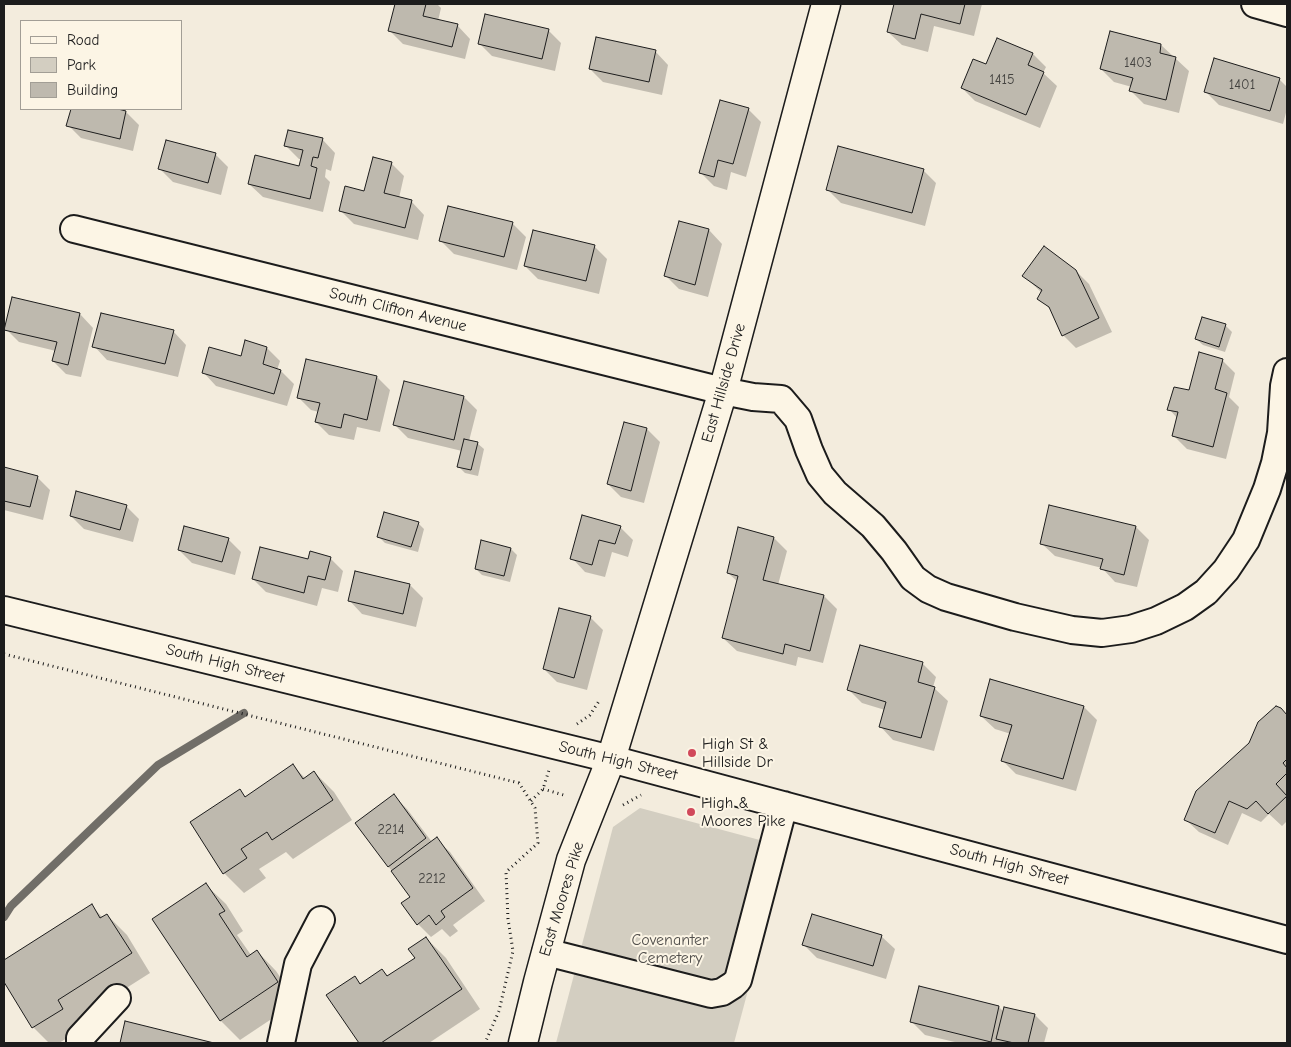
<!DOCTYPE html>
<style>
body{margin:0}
#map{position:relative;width:1291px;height:1047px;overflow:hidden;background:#f3ecdd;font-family:"Comic Neue",sans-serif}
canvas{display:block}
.frame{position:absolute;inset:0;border:5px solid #1c1c1c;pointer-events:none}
.legend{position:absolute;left:20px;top:20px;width:162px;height:90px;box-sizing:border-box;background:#fcf5e5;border:1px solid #a29e95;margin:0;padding:6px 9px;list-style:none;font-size:15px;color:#1c1c1c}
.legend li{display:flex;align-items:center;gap:10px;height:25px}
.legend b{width:25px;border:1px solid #a29e95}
</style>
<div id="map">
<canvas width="1291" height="1047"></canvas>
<div class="frame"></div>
<ul class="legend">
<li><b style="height:6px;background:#fcf5e5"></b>Road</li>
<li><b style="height:14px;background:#d3cec1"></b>Park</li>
<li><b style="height:14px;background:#beb9ae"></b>Building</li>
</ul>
</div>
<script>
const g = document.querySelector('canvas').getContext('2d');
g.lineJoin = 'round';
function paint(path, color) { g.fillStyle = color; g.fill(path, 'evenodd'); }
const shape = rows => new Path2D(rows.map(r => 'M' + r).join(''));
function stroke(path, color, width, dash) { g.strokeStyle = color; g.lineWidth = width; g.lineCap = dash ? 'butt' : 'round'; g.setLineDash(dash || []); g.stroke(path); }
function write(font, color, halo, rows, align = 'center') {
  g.font = font + ' "Comic Neue",sans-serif'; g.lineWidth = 4; g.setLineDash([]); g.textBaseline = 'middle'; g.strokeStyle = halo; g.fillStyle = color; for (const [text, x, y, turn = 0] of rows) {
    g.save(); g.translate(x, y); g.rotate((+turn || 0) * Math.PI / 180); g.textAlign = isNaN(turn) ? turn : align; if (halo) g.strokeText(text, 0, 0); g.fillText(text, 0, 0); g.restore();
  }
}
paint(shape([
 [640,808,786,847,734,1043,556,1043,613,827]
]), '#d3cec1');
paint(shape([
 [396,4,437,4,441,8,438,21,457,25,470,39,465,59,403,44,390,31],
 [895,4,982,4,974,36,934,26,928,52,902,45,888,32],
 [548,30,561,43,555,71,492,56,479,43],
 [1161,45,1189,71,1179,113,1144,104,1131,91,1132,87,1114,82,1101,69],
 [655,51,668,65,662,95,603,82,590,69],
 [1033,54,1046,67,1043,73,1057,86,1040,128,975,101,962,88,986,66],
 [1279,79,1287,87,1287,109,1283,124,1219,105,1206,92],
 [72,109,112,109,126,112,139,125,133,151,81,138,68,125],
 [748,109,761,122,746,177,731,172,727,190,714,186,701,173],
 [322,139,335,153,331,171,326,169,325,177,330,182,323,212,263,197,249,184,300,167,302,159,299,159,285,145],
 [215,154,228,167,221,195,173,182,160,169],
 [391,163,404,176,399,198,411,201,424,215,418,240,354,224,341,211,365,192],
 [923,170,936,183,925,226,841,203,828,190],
 [512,223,526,237,517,270,454,254,441,241],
 [680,223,709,230,722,244,708,297,679,289,666,276],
 [594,246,607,259,599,294,538,279,525,266],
 [1075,270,1089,284,1112,332,1076,348,1063,335,1053,312,1039,298,1042,293,1024,276],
 [80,314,93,328,81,377,66,374,53,361,56,351,19,342,6,329],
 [1225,325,1232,332,1225,352,1203,345,1196,339],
 [173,331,186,345,178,377,107,360,94,346],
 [267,348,280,361,277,370,281,371,294,384,287,406,216,386,203,372],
 [1222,360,1235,373,1229,397,1239,407,1226,459,1187,449,1174,436,1178,419,1169,409,1190,392],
 [377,377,390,390,380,432,357,427,354,440,329,435,316,422,319,412,311,410,298,397],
 [464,397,477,410,469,441,477,443,484,449,478,476,465,473,458,466,462,451,408,438,395,425],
 [624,423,647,429,660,442,644,503,621,497,608,484],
 [4,469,37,477,50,490,43,520,4,510],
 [126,506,139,519,133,542,84,529,71,516],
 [583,517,620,527,633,540,628,557,612,552,605,577,585,572,572,558],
 [418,523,424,529,418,552,385,543,378,536],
 [1136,527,1149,540,1137,587,1115,582,1102,568,1055,556,1041,543],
 [774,538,787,551,778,585,824,596,837,609,823,663,798,657,796,666,737,651,723,638,738,582,728,573],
 [228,539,241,552,235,575,192,563,179,550],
 [482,542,511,549,517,555,510,582,482,575,476,569],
 [330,558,343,571,338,592,322,588,317,606,266,592,253,579,309,561],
 [410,585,423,598,416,627,362,614,349,600],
 [590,617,603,630,587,690,557,682,544,669],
 [922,663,936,677,933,687,948,701,934,751,893,740,880,726,885,710,862,703,849,690],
 [1084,707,1097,720,1076,791,1016,774,1003,761,1011,734,995,729,981,716],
 [1280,709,1287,716,1287,821,1282,826,1269,814,1261,822,1242,813,1228,845,1199,832,1185,819],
 [293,766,305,778,314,772,334,792,352,820,293,859,286,852,259,869,266,878,244,893,224,873,192,822,240,791,246,797],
 [394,796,407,809,432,842,436,839,450,852,485,901,453,925,458,931,450,937,442,929,431,937,418,924,411,897,388,866],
 [206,885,226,904,243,931,237,935,251,955,257,951,276,971,297,1002,240,1040,221,1021,154,920],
 [92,906,103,918,107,915,127,935,150,973,76,1020,82,1029,59,1043,49,1043,33,1027,4,980,4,961],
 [881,936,895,949,886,979,817,958,804,945],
 [426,938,446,958,480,1009,429,1043,360,1043,328,996,355,978,361,984,382,970,389,977,416,959],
 [999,1007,1004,1012,1035,1015,1048,1028,1044,1043,959,1043,925,1035,912,1022],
 [126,1023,209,1043,121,1043]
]), '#0003');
stroke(shape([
 [4,917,11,906,158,765,244,713]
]), '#716e68', 8);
const building = shape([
 [395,4,426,4,423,16,458,24,452,47,388,31,395,4],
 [894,4,965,4,960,24,921,14,915,39,887,32,894,4],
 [485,14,549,29,542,59,478,44,485,14],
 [1110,31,1161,44,1160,53,1176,57,1166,100,1129,91,1133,78,1100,69,1110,31],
 [596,37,656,50,649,82,589,69,596,37],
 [997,38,1033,53,1028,65,1044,72,1026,115,961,88,973,59,986,64,997,38],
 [1214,58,1280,78,1270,111,1204,92,1214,58],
 [720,100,749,108,733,164,718,160,714,177,699,173,720,100],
 [71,109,118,109,126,111,120,139,66,126,71,109],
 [288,130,323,138,318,158,313,157,311,166,317,168,310,199,248,184,255,155,299,166,303,150,284,146,288,130],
 [166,140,216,153,208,183,158,169,166,140],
 [838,146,924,169,912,213,826,190,838,146],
 [373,157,392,162,384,193,412,200,405,228,339,211,345,186,364,191,373,157],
 [448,206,513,222,504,257,439,241,448,206],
 [679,221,709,229,695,285,664,276,679,221],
 [533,230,595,245,586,281,524,266,533,230],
 [1044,246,1076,270,1099,318,1062,336,1049,307,1037,299,1042,290,1022,276,1044,246],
 [12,297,80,313,68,365,52,361,57,342,4,330,12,297],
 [101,313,174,330,165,364,92,347,101,313],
 [1202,317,1226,324,1219,347,1195,339,1202,317],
 [245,340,267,347,263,364,281,370,274,394,202,373,209,347,241,356,245,340],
 [1199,352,1223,359,1215,389,1227,393,1213,447,1172,436,1178,412,1167,410,1174,387,1189,390,1199,352],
 [306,359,377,376,367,420,344,414,341,428,315,422,320,403,297,398,306,359],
 [404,381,464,396,454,440,393,425,404,381],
 [624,422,647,428,631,491,607,484,624,422],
 [464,439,478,442,471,470,457,467,464,439],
 [4,467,38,476,30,507,4,501,4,467],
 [76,491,127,505,120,530,70,516,76,491],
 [1049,505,1136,526,1124,575,1100,569,1103,559,1040,544,1049,505],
 [384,512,419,522,411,547,377,537,384,512],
 [582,515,621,526,615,544,599,540,592,565,570,559,582,515],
 [184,526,229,538,222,562,178,550,184,526],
 [738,527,774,537,763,580,824,595,810,651,785,644,783,654,722,638,738,576,727,573,738,527],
 [481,540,511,548,504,576,475,569,481,540],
 [260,547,308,559,310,551,331,557,325,580,308,576,304,593,252,579,260,547],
 [355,571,410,584,403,614,348,601,355,571],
 [559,608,591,616,574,678,543,669,559,608],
 [860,645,923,662,918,682,935,687,921,738,879,727,886,702,847,690,860,645],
 [990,679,1084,706,1063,779,1001,761,1012,725,980,716,990,679],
 [1276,706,1281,708,1287,715,1287,759,1283,763,1287,768,1287,773,1276,784,1287,796,1268,814,1256,801,1247,809,1229,801,1215,833,1184,820,1196,791,1249,743,1258,722,1276,706],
 [293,764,303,779,314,771,333,800,272,840,267,832,241,849,247,858,223,874,190,822,240,789,245,797,293,764],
 [394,794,426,838,388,867,355,823,394,794],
 [437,837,473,888,441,911,445,917,436,925,429,915,417,925,401,903,410,897,391,871,437,837],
 [206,883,225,911,219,914,247,957,257,950,278,982,220,1021,152,919,206,883],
 [92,904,100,918,107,914,132,953,58,1000,63,1009,32,1028,4,982,4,960,92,904],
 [812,914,882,935,873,966,802,945,812,914],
 [426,937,462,989,381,1043,359,1043,326,995,355,976,360,984,382,969,387,976,415,958,408,949,426,937],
 [919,986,999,1006,991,1042,910,1022,919,986],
 [1004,1007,1035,1014,1028,1043,1014,1043,996,1039,1004,1007],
 [125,1021,214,1043,120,1043,125,1021]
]);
paint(building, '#beb9ae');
stroke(building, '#1c1c1c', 1);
const minor = shape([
 [1255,4,1287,13],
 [74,229,723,391,753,397,781,399,798,419,809,450,820,475,835,493,873,526,894,551,913,578,928,589,946,597,1015,617,1072,630,1102,633,1131,629,1156,621,1185,607,1206,592,1226,570,1246,540,1267,489,1275,463,1281,433,1284,386,1287,372],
 [4,610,611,759,1287,940],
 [546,952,711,994,722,992,733,985,738,980,784,805],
 [80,1043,80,1038,117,998],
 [281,1043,298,964,321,920]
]);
const major = shape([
 [523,1043,538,982,571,860,611,759,723,391,826,4]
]);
stroke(minor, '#1c1c1c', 30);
stroke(major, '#1c1c1c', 31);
stroke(shape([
 [4,654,519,783,535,808,538,843,506,872,508,919,513,951,499,1011,485,1043],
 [577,724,590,715,599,701],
 [543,789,567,796],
 [531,801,543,789,549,770],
 [623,805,641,795]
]), '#1c1c1c', 3, [1, 4]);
stroke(minor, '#fcf5e5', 26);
stroke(major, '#fcf5e5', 28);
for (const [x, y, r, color] of [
 [692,753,5,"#d1495b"],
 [691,812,5,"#d1495b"]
]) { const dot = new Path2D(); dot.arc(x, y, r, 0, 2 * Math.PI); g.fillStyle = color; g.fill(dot); stroke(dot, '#fcf5e5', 2); }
write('14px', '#444340', null, [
 ["1403",1138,63],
 ["1415",1002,80],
 ["1401",1242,85],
 ["2214",391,830],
 ["2212",432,879]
]);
write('16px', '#1c1c1c', '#fcf5e5', [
 ["South Clifton Avenue",398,310,14],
 ["East Hillside Drive",724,383,-74],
 ["South High Street",225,664,14],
 ["South High Street",618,761,14],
 ["South High Street",1009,865,15],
 ["East Moores Pike",562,899,-73]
]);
write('16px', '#1c1c1c', '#fcf5e5', [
 ["High St &",702,744],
 ["Hillside Dr",702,762],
 ["High &",701,803],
 ["Moores Pike",701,821]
], 'left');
write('16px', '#53514e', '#fcf5e5', [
 ["Covenanter",670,940],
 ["Cemetery",670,958]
]);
</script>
